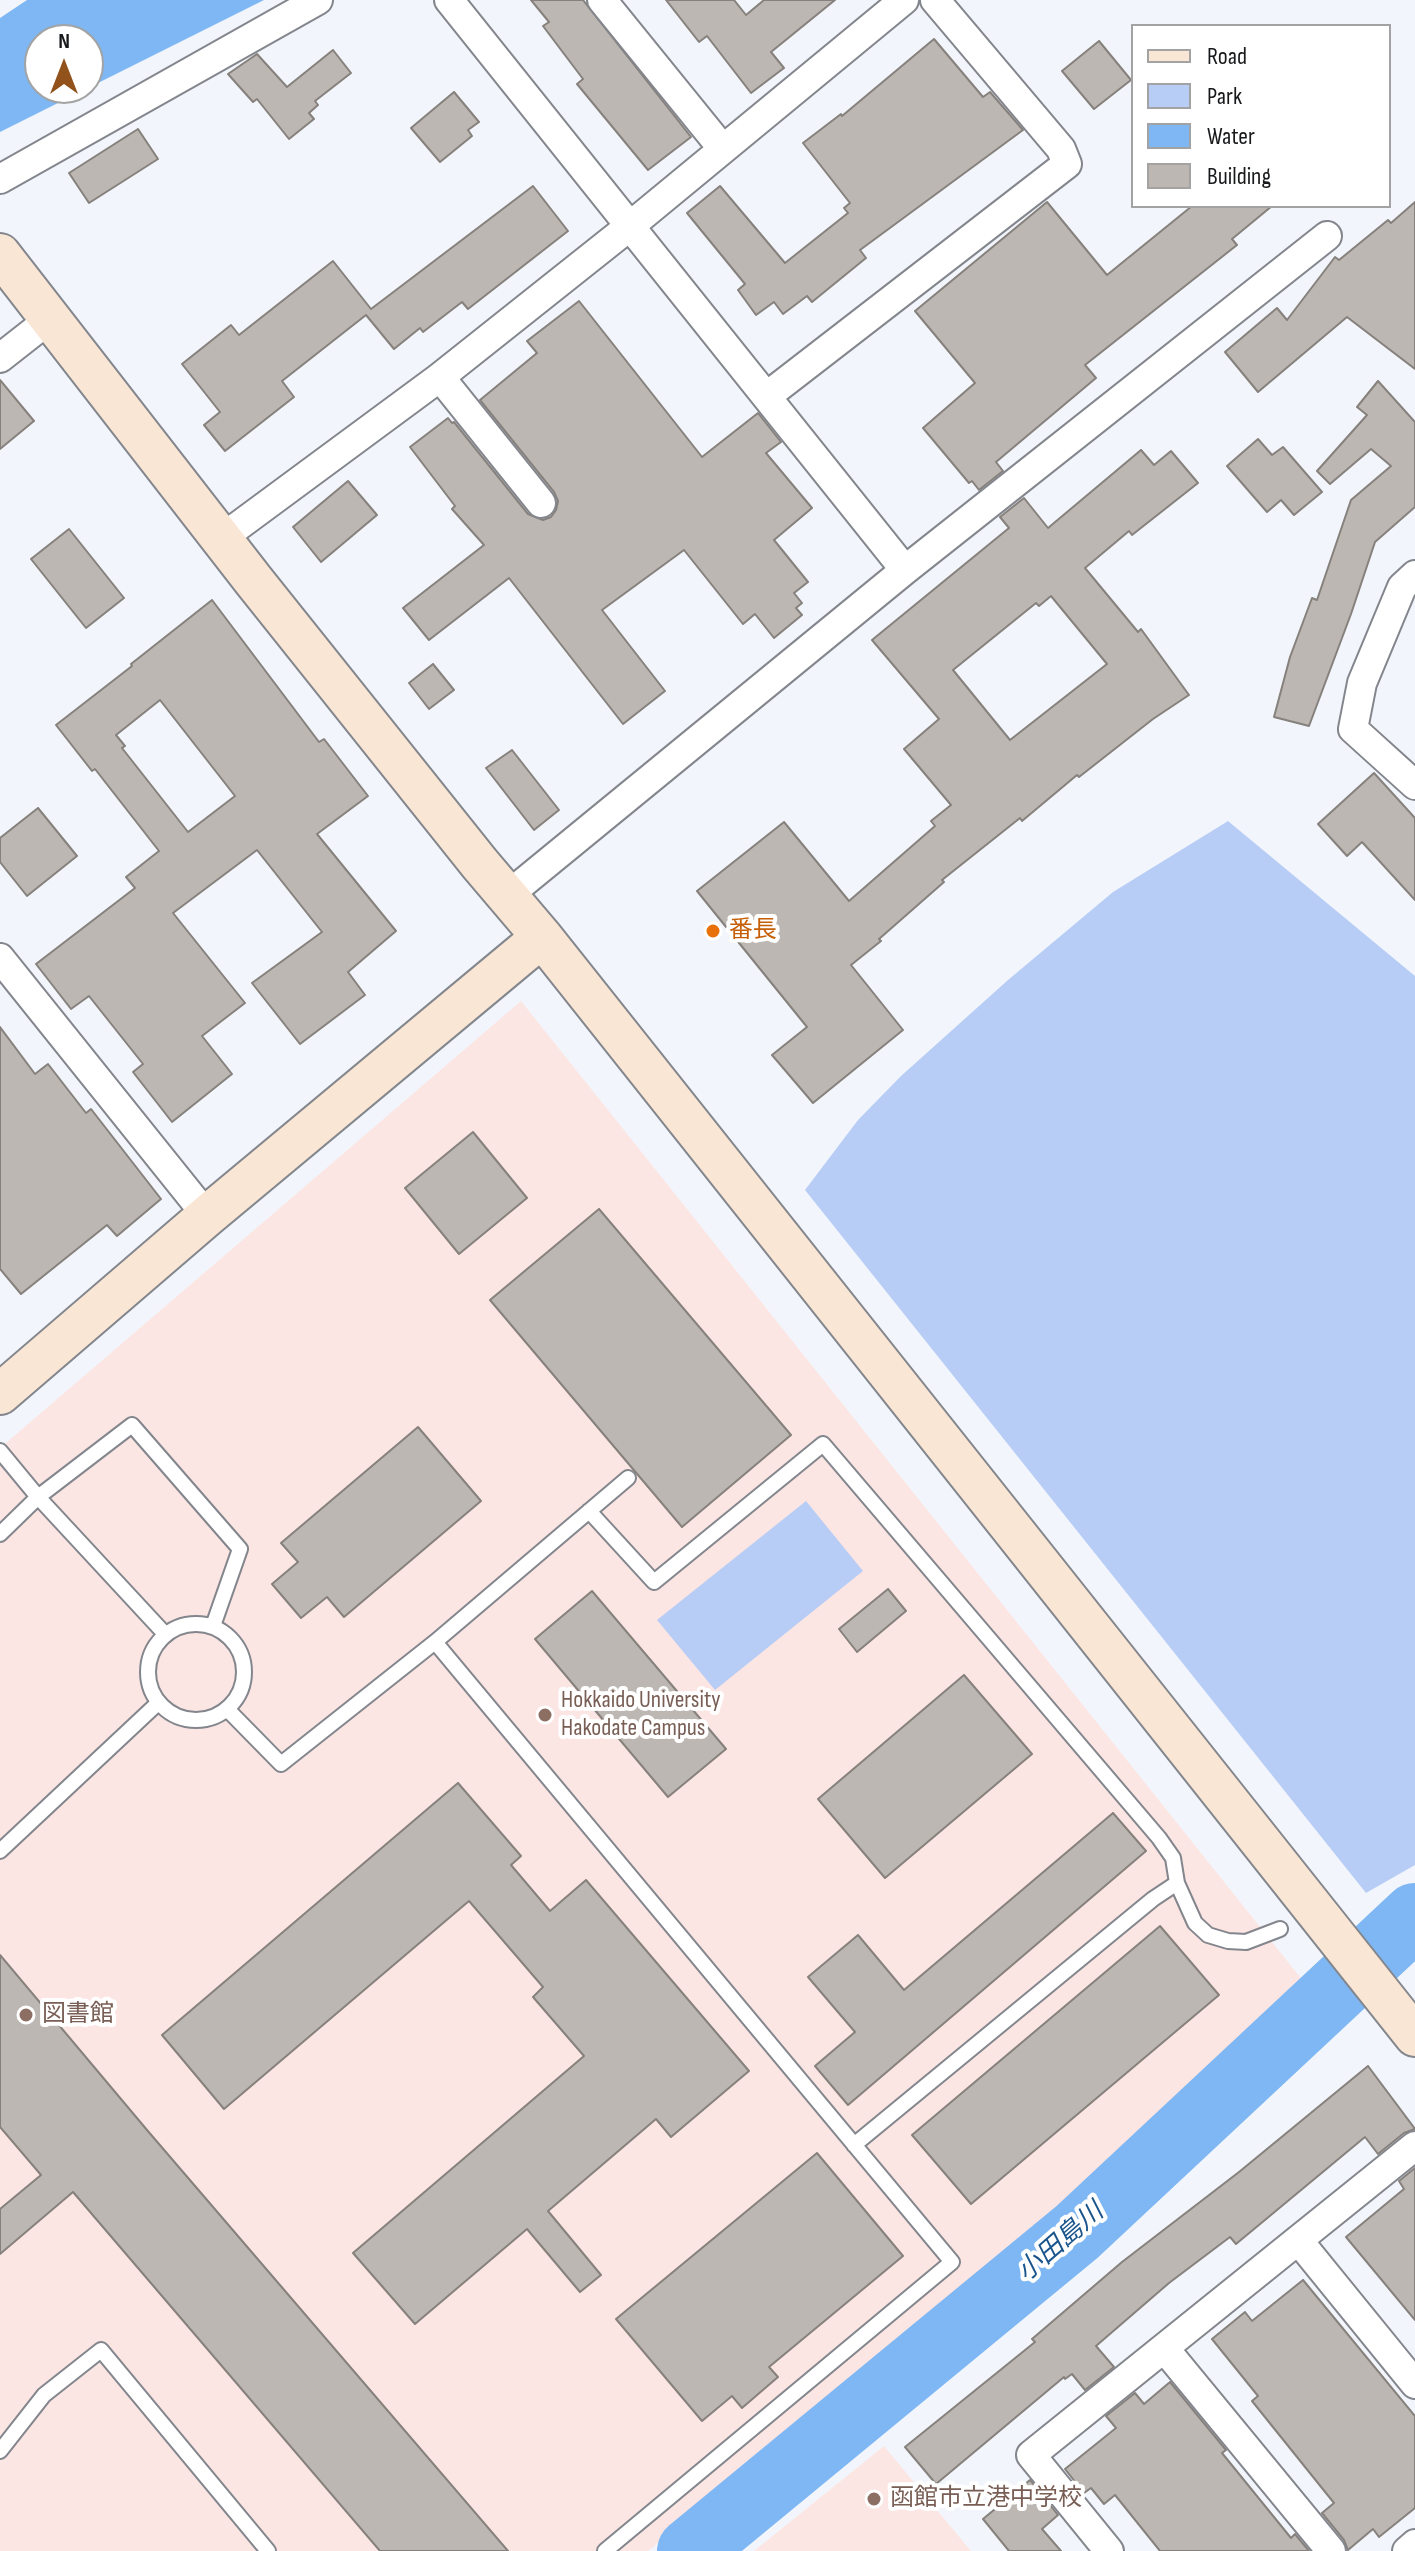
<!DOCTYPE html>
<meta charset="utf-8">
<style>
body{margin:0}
#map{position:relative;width:1415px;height:2551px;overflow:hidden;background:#f2f6fc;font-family:"Sofia Sans Condensed",sans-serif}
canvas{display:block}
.legend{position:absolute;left:1131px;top:24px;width:260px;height:184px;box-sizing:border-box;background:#fff;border:2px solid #a3a3a4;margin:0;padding:10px 14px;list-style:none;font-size:24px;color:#18191b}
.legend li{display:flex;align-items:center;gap:16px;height:40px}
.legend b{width:40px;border:2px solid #a3a3a4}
.north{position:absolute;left:24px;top:24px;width:80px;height:80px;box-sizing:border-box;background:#fff;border:2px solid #a3a3a4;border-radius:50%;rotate:0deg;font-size:22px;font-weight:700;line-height:32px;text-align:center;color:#18191b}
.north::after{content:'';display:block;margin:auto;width:28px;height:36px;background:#91521b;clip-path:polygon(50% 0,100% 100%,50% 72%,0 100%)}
</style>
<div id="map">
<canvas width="1415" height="2551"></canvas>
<ul class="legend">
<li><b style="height:10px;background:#fae6d4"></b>Road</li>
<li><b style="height:22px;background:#b8cdf6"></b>Park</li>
<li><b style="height:22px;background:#7eb7f3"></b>Water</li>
<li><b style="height:22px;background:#bcb7b2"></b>Building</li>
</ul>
<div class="north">N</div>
</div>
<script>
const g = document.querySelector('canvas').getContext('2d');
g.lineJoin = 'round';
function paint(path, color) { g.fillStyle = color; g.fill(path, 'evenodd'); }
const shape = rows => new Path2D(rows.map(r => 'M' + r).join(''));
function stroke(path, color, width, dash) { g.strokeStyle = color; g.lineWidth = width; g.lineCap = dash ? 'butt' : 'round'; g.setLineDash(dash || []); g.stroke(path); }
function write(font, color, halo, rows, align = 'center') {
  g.font = font + ' "Sofia Sans Condensed","Noto Sans JP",sans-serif'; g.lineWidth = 8; g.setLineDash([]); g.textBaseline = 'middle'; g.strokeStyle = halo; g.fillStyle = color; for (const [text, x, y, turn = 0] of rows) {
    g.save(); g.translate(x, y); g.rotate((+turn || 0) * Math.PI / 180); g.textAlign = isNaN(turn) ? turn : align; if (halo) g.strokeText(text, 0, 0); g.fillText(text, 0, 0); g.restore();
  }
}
paint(shape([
 [521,1001,1304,1982,1102,2177,648,2551,0,2551,0,1448],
 [884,2446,971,2551,754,2551]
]), '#fce6e4');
paint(shape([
 [1228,821,1415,976,1415,1865,1366,1893,805,1190,858,1120,901,1076,1008,980,1113,892],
 [806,1501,863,1571,715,1690,657,1620]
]), '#b8cdf6');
paint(shape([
 [27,0,264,0,0,132,0,18],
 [40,40,88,40,88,88,40,88]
]), '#7eb7f3');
stroke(shape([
 [690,2551,1077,2232,1415,1916]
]), '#7eb7f3', 66);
const building = shape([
 [531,0,583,0,691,137,648,170,577,84,583,79,543,26,549,22,531,0],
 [666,0,734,0,746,15,764,0,835,0,771,52,784,68,751,93,707,36,699,42,666,0],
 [934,39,983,97,990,92,1023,130,860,250,866,258,812,302,807,296,783,314,774,302,756,315,738,290,745,284,687,213,720,186,785,263,848,213,844,208,850,203,803,143,841,114,842,116,934,39],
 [1099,41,1131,80,1094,109,1062,71,1099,41],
 [333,50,351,73,315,101,318,105,309,113,314,119,289,139,257,99,253,102,228,74,257,54,287,87,333,50],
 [454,92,479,122,468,130,472,136,440,162,411,128,454,92],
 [138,129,158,159,89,203,69,173,138,129],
 [533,186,568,231,468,309,462,302,423,332,420,328,394,349,366,315,282,381,294,397,225,451,204,425,220,412,182,364,231,325,239,335,333,261,371,309,533,186],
 [1047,202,1107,275,1192,206,1272,206,1232,239,1237,245,1085,365,1096,378,996,462,1003,471,979,490,972,481,969,483,923,428,975,383,915,311,1047,202],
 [1415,202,1415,369,1347,317,1258,392,1225,352,1277,308,1287,320,1335,257,1339,260,1388,220,1391,223,1415,202],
 [579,301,702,457,758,413,781,442,766,453,812,508,774,540,808,582,794,593,802,603,796,608,802,615,774,638,755,614,743,624,684,550,602,610,665,691,623,724,509,578,429,640,403,608,484,545,452,509,455,506,410,447,448,418,452,423,454,422,528,514,543,520,551,517,556,510,558,501,554,492,480,400,537,353,527,341,579,301],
 [0,380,34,421,0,449,0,380],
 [1378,381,1415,422,1415,507,1375,542,1351,614,1309,726,1274,717,1290,657,1312,598,1317,600,1351,500,1391,466,1371,449,1330,484,1317,471,1367,415,1357,407,1378,381],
 [1258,439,1272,455,1283,447,1322,492,1294,515,1281,500,1267,512,1227,466,1258,439],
 [1141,450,1154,465,1171,451,1198,483,1132,535,1129,531,1085,568,1138,632,1141,629,1189,695,1153,719,1079,777,1077,775,1022,821,1020,818,942,880,944,882,879,939,881,941,851,965,903,1030,813,1103,772,1055,807,1027,697,891,784,822,849,901,935,826,931,821,951,805,904,749,939,719,872,640,1009,528,1000,517,1024,498,1048,528,1141,450],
 [1051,596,1107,664,1010,740,953,670,1036,603,1039,606,1051,596],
 [348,481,377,515,321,562,293,527,348,481],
 [69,529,124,598,86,628,31,559,69,529],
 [212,600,319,742,324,739,368,796,317,834,396,931,348,972,365,995,300,1044,252,983,322,932,257,850,173,913,245,1003,202,1036,232,1074,172,1122,133,1072,143,1064,89,996,71,1009,36,964,135,888,126,877,159,851,95,769,92,771,56,725,132,666,131,664,212,600],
 [160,700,235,796,188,832,122,748,125,746,116,735,160,700],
 [433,664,454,690,429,709,409,683,433,664],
 [512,750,559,810,534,830,486,768,512,750],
 [1374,773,1415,818,1415,900,1362,842,1347,856,1318,824,1374,773],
 [38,808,77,856,27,896,0,862,0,838,38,808],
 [0,1027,35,1074,48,1064,86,1113,91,1109,161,1199,117,1236,107,1225,21,1294,0,1269,0,1027],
 [473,1132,527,1198,459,1254,405,1188,473,1132],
 [599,1209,791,1435,682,1527,490,1300,599,1209],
 [418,1427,481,1501,344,1617,327,1597,301,1618,272,1584,298,1562,281,1543,418,1427],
 [888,1589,906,1611,857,1652,839,1629,888,1589],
 [592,1591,726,1749,668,1797,535,1639,592,1591],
 [964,1675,1032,1754,885,1878,818,1799,964,1675],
 [458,1783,521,1856,511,1865,550,1911,586,1880,749,2071,671,2137,656,2119,548,2211,601,2275,580,2292,527,2229,415,2324,353,2253,584,2056,533,1997,543,1987,469,1901,224,2109,162,2035,458,1783],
 [1113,1813,1146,1851,848,2105,815,2066,855,2032,808,1977,858,1935,904,1990,1113,1813],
 [1160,1926,1219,1995,971,2204,912,2135,1160,1926],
 [0,1955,147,2130,508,2551,380,2551,73,2192,0,2254,0,2209,41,2175,0,2127,0,1955],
 [1368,2066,1415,2129,1404,2133,1378,2154,1365,2137,1236,2244,1230,2237,1169,2283,1096,2346,1114,2367,1085,2390,1072,2374,1065,2379,1064,2377,936,2484,905,2447,1035,2342,1032,2339,1122,2262,1239,2172,1368,2066],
 [817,2153,903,2256,769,2367,778,2377,742,2408,732,2396,702,2421,616,2319,817,2153],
 [1415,2168,1415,2320,1346,2237,1404,2189,1399,2181,1415,2168],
 [1303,2280,1415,2416,1415,2508,1379,2537,1373,2529,1348,2550,1344,2540,1322,2513,1334,2503,1252,2401,1258,2396,1212,2339,1245,2312,1252,2321,1303,2280],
 [1170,2382,1226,2450,1222,2453,1291,2538,1295,2534,1309,2551,1160,2551,1115,2495,1104,2504,1091,2488,1084,2493,1065,2469,1116,2428,1106,2416,1135,2393,1144,2404,1170,2382],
 [1030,2480,1058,2515,1042,2529,1061,2551,1009,2551,983,2519,1030,2480]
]);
paint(building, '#bcb7b2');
stroke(building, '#86817c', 2);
const lane = shape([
 [0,1451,38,1497,165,1634],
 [589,1511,654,1582,823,1444,1159,1838,1173,1858,1177,1883,1195,1923,1208,1935,1228,1941,1246,1942,1280,1929],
 [0,1534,38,1497,132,1425,240,1549,213,1626],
 '148 1672a48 48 0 1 1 96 0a48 48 0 1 1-96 0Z',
 [435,1642,952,2262,605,2551],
 [227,1709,281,1764,435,1642,628,1478],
 [0,1851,158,1703],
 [854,2145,1153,1899,1177,1883],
 [0,2451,44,2395,101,2350,268,2551]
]);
const street = shape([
 [449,0,905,570],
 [602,0,722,148],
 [0,179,318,0],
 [0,358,51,318],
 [440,377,541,503],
 [767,396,1067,164,1061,149,935,0],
 [222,538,440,377,630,226,904,0],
 [1415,575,1402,587,1362,683,1353,729,1415,785],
 [507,896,905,570,1327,236],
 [0,958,207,1216],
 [1298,2240,1415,2384],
 [1164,2348,1331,2551],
 [1109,2551,1031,2455,1415,2146],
 [1407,2551,1415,2544]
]);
const secondary = shape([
 [0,254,254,581,480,864,542,937,1415,2036],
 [0,1394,207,1216,542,937]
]);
stroke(lane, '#83868c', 18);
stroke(street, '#83868c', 32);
stroke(secondary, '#83868c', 44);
stroke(lane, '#fff', 14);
stroke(street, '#fff', 28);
stroke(secondary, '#fae6d4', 40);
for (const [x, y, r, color] of [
 [713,931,8,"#e8710a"],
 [545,1715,8,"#8d6e63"],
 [26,2015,8,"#8d6e63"],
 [874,2499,8,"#8d6e63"]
]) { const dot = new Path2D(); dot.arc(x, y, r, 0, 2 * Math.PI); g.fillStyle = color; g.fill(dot); stroke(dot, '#fff', 3); }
write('24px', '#c56008', '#fff', [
 ["番長",729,931]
], 'left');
write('24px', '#785e54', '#fff', [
 ["Hokkaido University",561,1701],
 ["Hakodate Campus",561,1729],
 ["図書館",42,2015],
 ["函館市立港中学校",890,2499]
], 'left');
write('italic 26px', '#19558c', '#fff', [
 ["小田島川",1061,2243,-41]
]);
</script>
